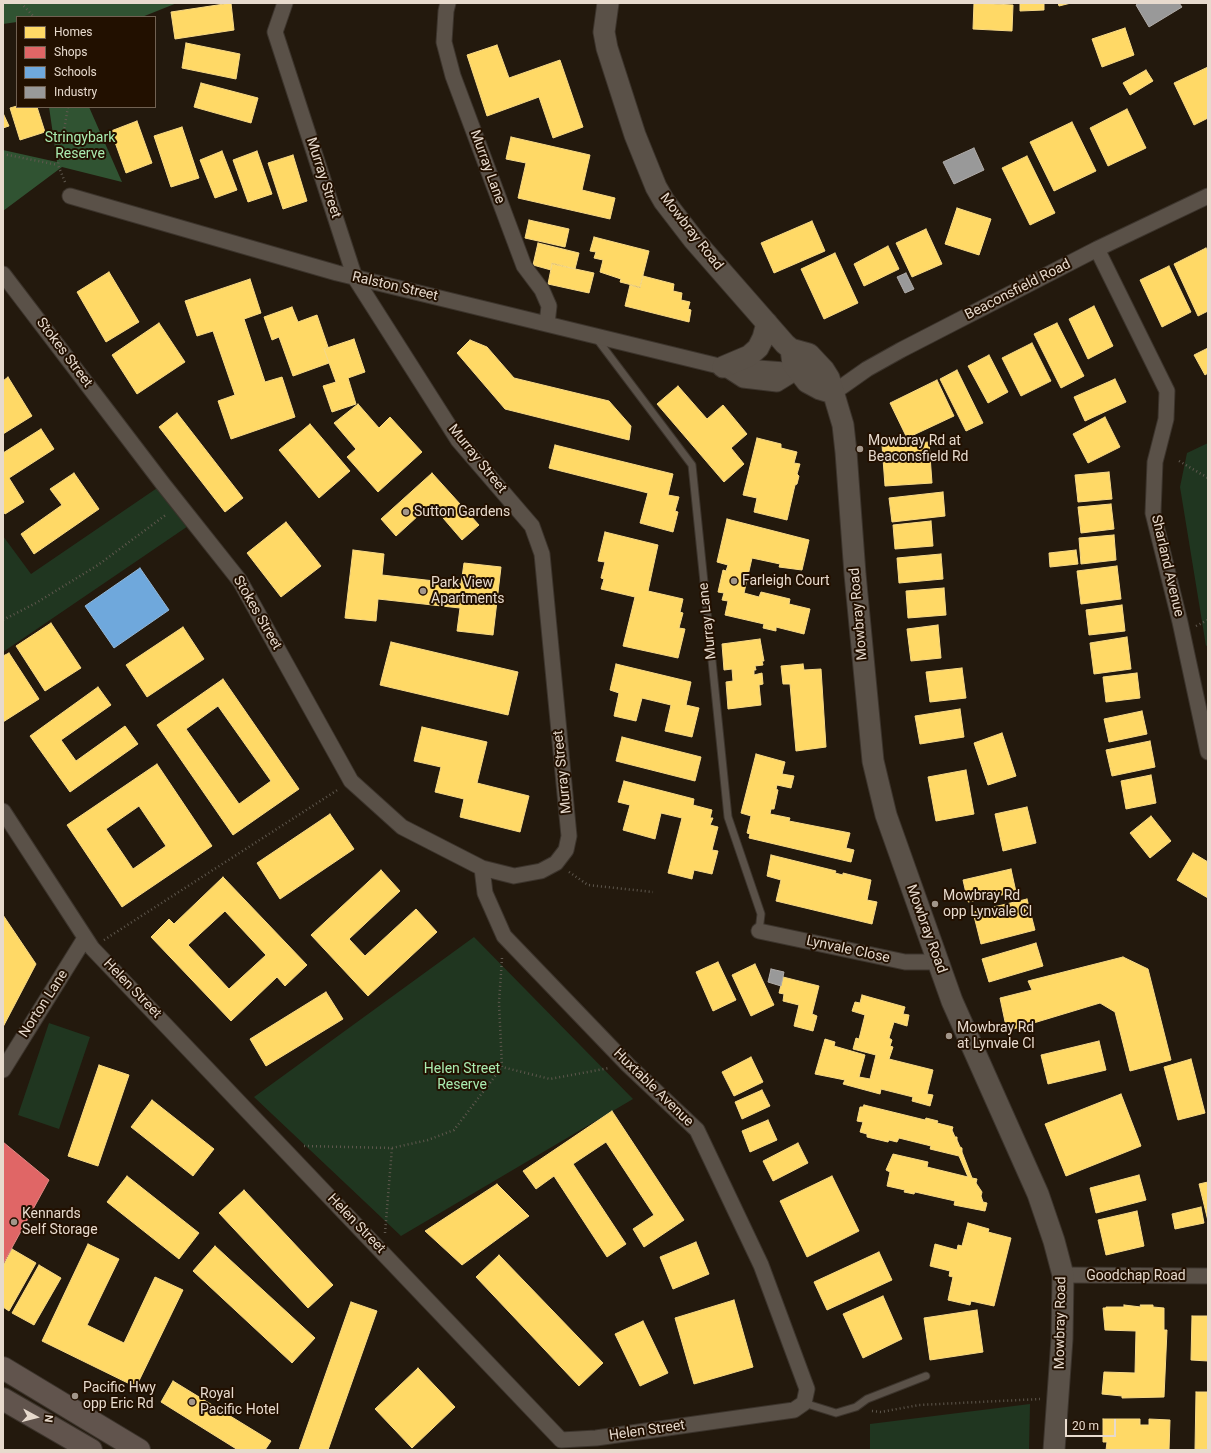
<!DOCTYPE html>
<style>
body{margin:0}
#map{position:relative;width:1211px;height:1453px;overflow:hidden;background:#23190d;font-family:Roboto,sans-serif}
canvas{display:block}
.frame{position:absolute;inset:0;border:4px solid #e7dacd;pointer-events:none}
.legend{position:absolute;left:16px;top:16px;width:140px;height:92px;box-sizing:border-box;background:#221000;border:1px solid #716152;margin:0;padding:5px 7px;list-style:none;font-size:12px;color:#e7dacd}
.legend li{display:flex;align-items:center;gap:8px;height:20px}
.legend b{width:20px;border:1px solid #716152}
.north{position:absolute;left:16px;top:1397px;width:40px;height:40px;-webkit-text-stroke:3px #221000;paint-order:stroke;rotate:97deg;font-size:11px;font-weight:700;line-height:16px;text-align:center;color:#e7dacd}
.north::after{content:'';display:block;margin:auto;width:14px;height:18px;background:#e7dacd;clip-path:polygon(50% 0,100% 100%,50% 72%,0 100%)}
.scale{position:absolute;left:1065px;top:1419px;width:51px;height:18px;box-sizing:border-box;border:2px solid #e7dacd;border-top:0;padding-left:5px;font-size:12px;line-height:14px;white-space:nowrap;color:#e7dacd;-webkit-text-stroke:3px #221000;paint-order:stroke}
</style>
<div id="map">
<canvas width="1211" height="1453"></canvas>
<div class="frame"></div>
<ul class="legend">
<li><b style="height:11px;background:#ffd966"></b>Homes</li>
<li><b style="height:11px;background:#e06666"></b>Shops</li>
<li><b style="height:11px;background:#6fa8dc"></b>Schools</li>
<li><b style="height:11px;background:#999"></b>Industry</li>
</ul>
<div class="north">N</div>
<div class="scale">20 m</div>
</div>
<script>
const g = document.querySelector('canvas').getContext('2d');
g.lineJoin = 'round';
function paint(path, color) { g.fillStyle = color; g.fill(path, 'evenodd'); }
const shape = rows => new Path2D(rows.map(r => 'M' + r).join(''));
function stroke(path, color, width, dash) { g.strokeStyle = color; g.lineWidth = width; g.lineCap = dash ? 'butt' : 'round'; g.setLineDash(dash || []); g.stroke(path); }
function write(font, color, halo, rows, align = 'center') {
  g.font = font + ' Roboto,sans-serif'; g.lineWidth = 4; g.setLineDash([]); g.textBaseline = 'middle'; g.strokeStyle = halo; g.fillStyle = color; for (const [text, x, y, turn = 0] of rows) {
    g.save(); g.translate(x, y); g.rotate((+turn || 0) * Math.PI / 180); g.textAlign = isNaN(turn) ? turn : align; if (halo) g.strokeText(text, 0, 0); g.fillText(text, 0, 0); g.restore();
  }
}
paint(shape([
 [1208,443,1208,645,1206,646,1180,487,1187,453],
 [163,484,194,522,3,652,3,536,31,574],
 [474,937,633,1099,401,1236,254,1097],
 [49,1023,90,1037,59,1129,18,1115],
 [1030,1404,1029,1450,870,1450,870,1424]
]), '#203620');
paint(shape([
 [3,3,177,3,142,17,17,17,17,22,3,24],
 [49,107,89,107,122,182,62,167,3,211,3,150,57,162]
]), '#305332');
const homes = shape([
 [231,3,234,30,175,39,171,12,231,3],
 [974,3,1013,5,1012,31,973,29,974,3],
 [1020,3,1044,3,1044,10,1020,11,1020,3],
 [1058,3,1071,3,1059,6,1058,3],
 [1125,28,1134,55,1102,67,1092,39,1125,28],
 [186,43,240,54,236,79,182,68,186,43],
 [497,45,509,78,560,60,583,127,553,138,539,97,487,116,467,55,497,45],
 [1208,67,1208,118,1194,125,1174,83,1208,67],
 [1146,70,1153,81,1130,95,1123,83,1146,70],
 [201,83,258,98,251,123,194,107,201,83],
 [17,106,37,107,45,132,20,140,10,108,17,106],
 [1127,109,1146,148,1108,166,1090,128,1127,109],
 [3,113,9,126,3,128,3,113],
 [137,121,152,163,126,173,111,131,137,121],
 [1072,122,1096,171,1054,191,1030,142,1072,122],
 [182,127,199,178,171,187,154,136,182,127],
 [511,137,590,155,582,190,615,198,610,219,518,198,526,163,506,159,511,137],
 [222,151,237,190,215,198,200,160,222,151],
 [257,151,272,194,248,202,233,160,257,151],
 [293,155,307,201,283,209,268,163,293,155],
 [1027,156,1055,213,1030,225,1002,168,1027,156],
 [957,208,991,219,979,255,945,244,957,208],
 [529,220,569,229,565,247,525,238,529,220],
 [812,221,825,251,774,273,761,243,812,221],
 [926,229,942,264,912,277,896,243,926,229],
 [594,237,649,251,640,287,620,282,621,279,600,272,603,260,594,258,596,252,590,251,594,237],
 [538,243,579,253,575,269,552,263,551,270,533,265,538,243],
 [888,246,899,269,864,286,854,264,888,246],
 [1206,248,1208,252,1208,311,1198,316,1174,264,1206,248],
 [835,253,858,303,824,319,801,269,835,253],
 [552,264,594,273,589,293,548,284,552,264],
 [1169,266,1191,312,1162,327,1140,280,1169,266],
 [109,272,139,322,106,342,77,292,109,272],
 [643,276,674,284,673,291,682,293,681,300,690,302,688,309,691,310,689,322,625,306,630,285,640,288,643,276],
 [250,279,261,313,244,319,265,382,282,377,295,417,231,439,218,401,235,395,213,331,197,336,185,301,250,279],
 [1094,306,1113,346,1088,359,1069,319,1094,306],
 [292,307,298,322,317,315,328,347,324,349,329,363,293,376,279,337,272,340,264,317,292,307],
 [159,323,185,362,137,394,112,355,159,323],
 [1057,323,1084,376,1061,388,1034,334,1057,323],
 [354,339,365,372,348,378,356,404,332,412,323,386,336,382,324,349,354,339],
 [470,340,487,347,514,378,609,401,631,426,629,440,505,409,457,353,470,340],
 [1032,343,1051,381,1021,396,1002,358,1032,343],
 [1208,348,1208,373,1205,375,1194,355,1208,348],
 [989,355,1008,392,988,403,968,366,989,355],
 [957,370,983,423,966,431,940,379,957,370],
 [8,377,32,416,3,434,3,381,8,377],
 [1115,379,1126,402,1085,421,1074,397,1115,379],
 [937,380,954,416,907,438,890,403,937,380],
 [678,386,707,419,723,405,747,434,731,448,744,464,724,482,657,404,678,386],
 [358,404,379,428,390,417,422,452,378,492,347,457,356,449,334,423,358,404],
 [177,413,243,498,225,512,159,427,177,413],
 [1105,417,1120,447,1088,463,1073,434,1105,417],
 [310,424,350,471,319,498,279,450,310,424],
 [41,429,54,449,9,478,24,502,5,514,3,511,3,453,41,429],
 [757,438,781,444,781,448,797,452,794,463,800,464,797,474,799,476,797,484,795,485,787,520,754,512,757,498,743,495,757,438],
 [929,442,932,483,885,486,882,445,929,442],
 [555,445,673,474,668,495,679,497,675,511,678,512,673,532,640,523,648,493,549,468,555,445],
 [1109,472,1112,499,1078,502,1075,475,1109,472],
 [74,473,99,509,34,554,21,534,62,505,50,489,74,473],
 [432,473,479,525,462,540,431,504,396,536,381,519,432,473],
 [943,492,945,516,892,522,889,498,943,492],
 [1111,504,1114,529,1081,533,1078,507,1111,504],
 [727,519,809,540,802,570,779,567,780,564,752,558,744,593,759,597,761,592,790,599,789,604,810,609,804,634,776,627,776,631,763,628,764,624,725,615,728,601,722,600,724,593,718,592,723,570,726,571,728,565,717,562,727,519],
 [931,521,933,546,895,549,893,525,931,521],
 [286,522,321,566,281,597,247,553,286,522],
 [605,532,658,545,648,591,683,599,680,612,683,613,679,628,685,629,678,658,623,646,635,597,601,589,604,579,601,578,605,562,598,561,605,532],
 [1114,535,1116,560,1081,564,1079,538,1114,535],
 [353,550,384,554,382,575,461,584,464,563,501,567,493,635,457,631,460,608,378,599,376,621,345,618,353,550],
 [1076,550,1078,564,1050,567,1049,553,1076,550],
 [941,554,943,579,899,583,897,558,941,554],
 [1117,566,1121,599,1081,604,1077,571,1117,566],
 [944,588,946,615,908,618,906,591,944,588],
 [1122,605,1125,631,1089,635,1086,610,1122,605],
 [51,623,81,668,45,691,16,646,51,623],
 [938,625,941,658,911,661,907,629,938,625],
 [183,627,204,659,147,697,126,665,183,627],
 [1127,637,1131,669,1094,674,1090,643,1127,637],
 [760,639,764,661,762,661,763,665,755,666,756,670,754,670,754,675,762,673,763,684,759,685,761,705,728,709,726,682,733,681,732,669,724,670,722,644,760,639],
 [391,642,518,672,508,715,380,685,391,642],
 [9,653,39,699,3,722,3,656,9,653],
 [616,664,691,682,686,705,699,708,692,737,665,731,671,705,642,698,636,721,614,716,619,693,610,690,616,664],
 [803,664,804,670,821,669,826,747,796,751,790,684,783,684,781,666,803,664],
 [962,668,966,698,930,702,926,672,962,668],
 [1137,673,1140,698,1106,702,1103,677,1137,673],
 [223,679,299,789,233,835,157,725,223,679],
 [218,706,271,781,239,804,186,729,218,706],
 [98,687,111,705,61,740,76,761,125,726,138,744,70,792,30,736,98,687],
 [960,709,964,737,920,744,915,716,960,709],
 [1142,711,1147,734,1109,742,1104,719,1142,711],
 [422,727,487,742,477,783,529,796,520,832,460,817,464,799,435,792,441,767,414,761,422,727],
 [1002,733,1016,776,988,785,974,743,1002,733],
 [622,737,701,757,695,781,616,761,622,737],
 [1150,741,1155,767,1112,776,1106,750,1150,741],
 [756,754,785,762,782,774,794,776,791,788,777,785,776,789,778,790,774,809,771,809,770,814,790,818,789,821,850,833,846,848,854,850,851,862,749,838,750,834,747,833,751,816,741,813,756,754],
 [157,764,212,846,122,907,67,825,157,764],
 [139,806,166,846,133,869,106,829,139,806],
 [966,770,974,814,936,821,928,777,966,770],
 [1151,775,1156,803,1126,809,1121,781,1151,775],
 [624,781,694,799,693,805,712,810,710,818,713,818,710,825,718,827,712,850,718,851,712,874,694,870,692,879,668,873,682,818,661,813,655,839,623,830,630,805,618,802,624,781],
 [1027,807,1036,843,1003,851,995,814,1027,807],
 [330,814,354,849,280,899,257,863,330,814],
 [1151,816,1171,841,1150,858,1130,833,1151,816],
 [1193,853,1208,862,1208,898,1177,880,1193,853],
 [771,855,836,871,835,873,843,875,843,873,871,880,867,900,877,902,872,924,776,901,781,880,767,876,771,855],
 [1011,869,1016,892,968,902,963,880,1011,869],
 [381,870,400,891,349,939,365,956,416,909,437,932,368,996,311,935,381,870],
 [223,877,307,965,285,986,277,977,231,1021,151,937,169,919,174,924,223,877],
 [225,911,266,955,229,989,188,945,225,911],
 [1027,899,1035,930,981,944,973,912,1027,899],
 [3,915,36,964,3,1027,3,915],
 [1036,943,1043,966,989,982,982,959,1036,943],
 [1123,957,1148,969,1171,1060,1130,1071,1115,1012,1100,1003,1007,1031,1000,998,1032,990,1028,981,1123,957],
 [718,962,736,1000,713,1011,696,972,718,962],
 [755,964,774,1005,751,1016,732,975,755,964],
 [783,977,819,986,812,1014,817,1016,813,1031,794,1026,799,1005,783,1001,784,994,779,993,783,977],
 [326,992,343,1019,266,1066,250,1039,326,992],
 [862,995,905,1007,903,1014,909,1015,907,1026,894,1022,889,1038,892,1040,890,1046,893,1047,889,1059,933,1070,927,1094,933,1095,930,1106,912,1101,913,1097,881,1089,880,1094,843,1084,845,1080,815,1074,825,1039,835,1042,834,1046,865,1055,859,1077,870,1079,876,1055,853,1049,856,1038,859,1039,865,1015,852,1011,855,1002,860,1003,862,995],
 [1099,1041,1106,1070,1048,1084,1041,1055,1099,1041],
 [751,1057,763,1082,734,1096,722,1072,751,1057],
 [1191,1059,1205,1113,1178,1120,1164,1067,1191,1059],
 [99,1065,129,1075,98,1166,68,1156,99,1065],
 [762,1090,770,1106,742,1119,735,1102,762,1090],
 [1121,1094,1141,1146,1066,1176,1045,1124,1121,1094],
 [152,1100,214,1149,193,1176,131,1127,152,1100],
 [864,1105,925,1120,926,1118,938,1121,937,1123,953,1127,952,1130,955,1137,957,1137,957,1140,960,1147,962,1148,962,1152,972,1178,977,1179,976,1183,982,1192,981,1196,983,1202,987,1203,985,1211,954,1205,955,1201,915,1192,914,1194,904,1192,905,1190,887,1186,890,1172,886,1170,893,1154,928,1162,927,1167,968,1177,959,1156,930,1149,931,1146,899,1138,897,1142,889,1140,888,1142,867,1137,867,1134,860,1132,863,1122,857,1121,860,1107,863,1107,864,1105],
 [612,1111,684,1220,644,1247,633,1229,654,1215,606,1142,573,1164,626,1244,607,1257,554,1176,536,1189,523,1171,612,1111],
 [768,1120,777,1140,750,1152,742,1131,768,1120],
 [798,1143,808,1163,773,1181,763,1161,798,1143],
 [1139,1175,1146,1200,1096,1213,1090,1188,1139,1175],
 [127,1176,199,1233,179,1259,107,1202,127,1176],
 [832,1176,859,1231,807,1257,780,1201,832,1176],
 [1208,1182,1208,1221,1199,1184,1208,1182],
 [497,1184,529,1216,462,1265,425,1231,497,1184],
 [244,1190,333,1285,308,1308,219,1213,244,1190],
 [1201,1207,1204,1223,1175,1229,1172,1214,1201,1207],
 [1137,1211,1144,1246,1106,1255,1098,1220,1137,1211],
 [968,1223,989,1229,988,1232,1011,1238,994,1306,971,1301,970,1305,948,1300,953,1277,949,1276,950,1271,930,1266,935,1244,957,1250,958,1245,962,1246,968,1223],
 [696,1242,709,1274,673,1289,660,1257,696,1242],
 [88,1244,119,1259,87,1325,124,1343,155,1277,183,1290,136,1387,42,1341,88,1244],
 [215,1246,315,1338,292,1363,193,1271,215,1246],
 [12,1249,36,1263,9,1311,3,1307,3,1266,12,1249],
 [879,1252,892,1280,827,1310,814,1282,879,1252],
 [499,1255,603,1363,579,1386,476,1277,499,1255],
 [39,1265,61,1278,34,1325,12,1313,39,1265],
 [883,1296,902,1339,863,1358,843,1314,883,1296],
 [734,1300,753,1367,694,1384,675,1318,734,1300],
 [351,1302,377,1311,328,1450,299,1450,351,1302],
 [1124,1305,1141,1307,1140,1305,1153,1305,1153,1307,1164,1308,1164,1330,1167,1330,1164,1397,1122,1398,1122,1396,1102,1394,1104,1372,1135,1373,1136,1331,1105,1330,1103,1308,1106,1308,1106,1307,1124,1307,1124,1305],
 [977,1310,983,1352,930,1360,924,1318,977,1310],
 [1192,1316,1208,1316,1208,1361,1191,1360,1192,1316],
 [643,1321,668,1373,640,1386,615,1334,643,1321],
 [418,1368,455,1407,412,1448,375,1409,418,1368],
 [173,1381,271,1441,265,1450,238,1450,161,1402,173,1381],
 [1196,1392,1208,1392,1208,1450,1195,1450,1196,1392],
 [1103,1419,1140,1419,1140,1425,1149,1425,1149,1419,1170,1420,1169,1450,1106,1450,1107,1442,1103,1442,1103,1419]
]);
paint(homes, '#ffd966');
stroke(homes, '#f8d985', 1);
const shops = shape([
 [3,1142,49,1180,3,1264,3,1142]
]);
paint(shops, '#e06666');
stroke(shops, '#e28985', 1);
const schools = shape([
 [140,568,169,610,114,648,85,606,140,568]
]);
paint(schools, '#6fa8dc');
stroke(schools, '#93b7d8', 1);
const industry = shape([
 [1139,3,1179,3,1182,7,1149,27,1136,5,1139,3],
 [974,148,984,170,954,184,943,162,974,148],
 [906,273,914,289,905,293,897,277,906,273],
 [771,969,784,972,781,986,768,982,771,969]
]);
paint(industry, '#999');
stroke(industry, '#b0aca9', 1);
const lane = shape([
 [597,339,692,465,728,817,761,914,759,931],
 [804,1403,836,1413,856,1407,867,1399,926,1376]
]);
const street = shape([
 [448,3,446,11,444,42,453,76,524,266,542,290,549,306,547,324],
 [70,196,337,273,723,367,743,380,777,384,798,371],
 [1097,249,1167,391,1166,419,1155,462,1153,513,1180,622,1208,752],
 [3,274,163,484,240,581,351,781,402,827,482,868,514,876,541,871,556,863,566,850,569,836,542,554,532,526,458,440,355,278,275,32,285,3],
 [732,366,798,371],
 [833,393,867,369,901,350,1097,249,1208,196],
 [3,811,92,948,561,1440,596,1438,794,1410,804,1403,807,1389,761,1265,697,1130,628,1065,504,936,485,893,482,868],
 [759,931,905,962,938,962],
 [3,1070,85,938],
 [1063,1275,1208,1276]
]);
const secondary = shape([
 [608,3,604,32,607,48,635,135,656,187,664,201,694,240,785,344,791,349,809,354,824,370,829,378,843,425,846,452,855,574,873,761,886,815,952,1001,1038,1194,1054,1241,1063,1275,1062,1339,1054,1450],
 [791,349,793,364,807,382,820,389,833,393],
 [723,367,749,356,758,348,763,338,767,323]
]);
const highway = shape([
 [3,1368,139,1450],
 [3,1399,91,1450]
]);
stroke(lane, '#3c342c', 9);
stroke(street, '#3c342c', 17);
stroke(secondary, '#3c342c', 23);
stroke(highway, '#3c342c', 24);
stroke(shape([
 [21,3,34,17],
 [3,154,58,165],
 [65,182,58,165,68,107],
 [1179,461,1208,478],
 [3,620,36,603,98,565,167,514],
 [1196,626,1208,620],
 [569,872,588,885,653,892],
 [104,940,339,789],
 [502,958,499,1003,502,1067,550,1079,609,1068],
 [304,1146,392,1148,428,1140,454,1130,502,1067],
 [385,1233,392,1148],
 [872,1411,881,1412,919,1405,1040,1399]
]), '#5f584e', 2.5, [1, 3]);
stroke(lane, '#5a5148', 7);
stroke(street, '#5a5148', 15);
stroke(secondary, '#5a5148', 21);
stroke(highway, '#61544d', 22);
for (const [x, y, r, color] of [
 [860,449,4,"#a2968a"],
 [406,512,4,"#a2968a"],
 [734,581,4,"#a2968a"],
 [423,591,4,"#a2968a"],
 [935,904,4,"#a2968a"],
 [949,1036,4,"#a2968a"],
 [14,1222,4,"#a2968a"],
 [75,1396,4,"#a2968a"],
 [192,1402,4,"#a2968a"]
]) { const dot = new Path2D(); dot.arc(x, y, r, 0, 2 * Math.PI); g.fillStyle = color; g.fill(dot); stroke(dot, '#221000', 1.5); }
write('14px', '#a9ecb0', '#221000', [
 ["Stringybark",80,138],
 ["Reserve",80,154],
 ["Helen Street",462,1069],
 ["Reserve",462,1085]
]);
write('14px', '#e7dacd', '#221000', [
 ["Murray Lane",487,167,70],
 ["Murray Street",323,178,72],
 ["Mowbray Road",691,232,52],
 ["Ralston Street",395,287,13],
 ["Beaconsfield Road",1018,290,-27],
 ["Stokes Street",64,353,53],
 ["Murray Street",477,459,51],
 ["Sharland Avenue",1167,566,77],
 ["Stokes Street",257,613,60],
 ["Mowbray Road",859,614,-95],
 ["Murray Lane",708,621,-96],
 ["Murray Street",563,772,-96],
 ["Mowbray Road",926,929,70],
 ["Lynvale Close",848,950,12],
 ["Helen Street",132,989,46],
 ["Norton Lane",44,1004,-57],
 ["Huxtable Avenue",653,1088,44],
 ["Helen Street",356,1224,46],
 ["Goodchap Road",1136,1276],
 ["Mowbray Road",1061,1323,-89],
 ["Helen Street",647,1431,-8]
]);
write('14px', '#e7dacd', '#221000', [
 ["Mowbray Rd at",868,441],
 ["Beaconsfield Rd",868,457],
 ["Sutton Gardens",414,512],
 ["Farleigh Court",742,581],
 ["Park View",431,583],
 ["Apartments",431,599],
 ["Mowbray Rd",943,896],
 ["opp Lynvale Cl",943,912],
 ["Mowbray Rd",957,1028],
 ["at Lynvale Cl",957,1044],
 ["Kennards",22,1214],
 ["Self Storage",22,1230],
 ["Pacific Hwy",83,1388],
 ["opp Eric Rd",83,1404],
 ["Royal",200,1394],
 ["Pacific Hotel",200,1410]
], 'left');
</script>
